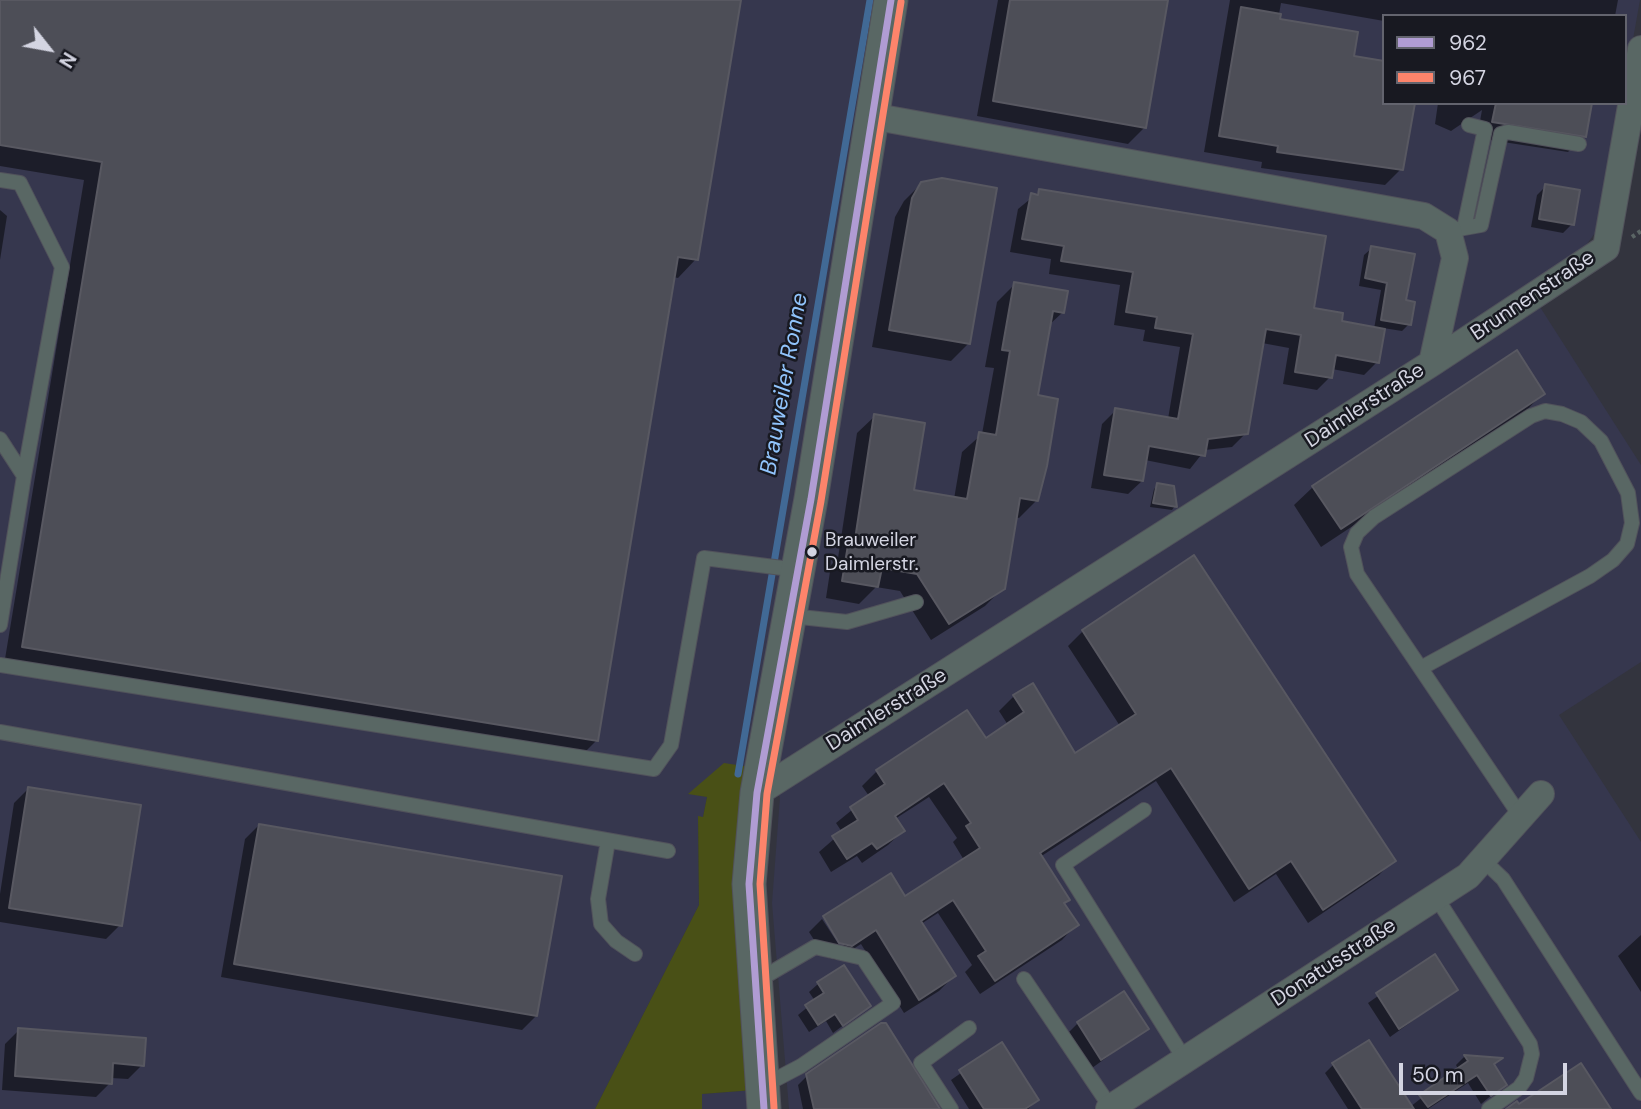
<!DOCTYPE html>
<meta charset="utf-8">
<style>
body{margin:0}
#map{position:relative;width:1641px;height:1109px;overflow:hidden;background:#33343e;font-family:"DM Sans",sans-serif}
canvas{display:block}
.legend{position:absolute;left:1382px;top:14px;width:245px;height:91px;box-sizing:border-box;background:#181921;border:2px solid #63646e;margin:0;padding:9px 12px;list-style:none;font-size:21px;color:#d4d5e2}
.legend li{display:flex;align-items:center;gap:14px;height:35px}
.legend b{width:35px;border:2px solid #63646e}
.north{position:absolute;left:14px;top:14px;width:70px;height:70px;-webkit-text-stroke:5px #181921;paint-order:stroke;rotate:121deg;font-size:19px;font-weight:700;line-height:28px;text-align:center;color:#d4d5e2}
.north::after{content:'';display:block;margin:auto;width:24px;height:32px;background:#d4d5e2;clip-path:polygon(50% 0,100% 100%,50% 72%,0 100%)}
.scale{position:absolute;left:1399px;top:1063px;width:168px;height:32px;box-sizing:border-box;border:4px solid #d4d5e2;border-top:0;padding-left:9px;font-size:21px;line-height:24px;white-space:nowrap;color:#d4d5e2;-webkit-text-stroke:5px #181921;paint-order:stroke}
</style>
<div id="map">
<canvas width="1641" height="1109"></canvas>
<ul class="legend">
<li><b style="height:9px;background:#b09cd3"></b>962</li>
<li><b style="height:9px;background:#fd846b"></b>967</li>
</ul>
<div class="north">N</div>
<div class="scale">50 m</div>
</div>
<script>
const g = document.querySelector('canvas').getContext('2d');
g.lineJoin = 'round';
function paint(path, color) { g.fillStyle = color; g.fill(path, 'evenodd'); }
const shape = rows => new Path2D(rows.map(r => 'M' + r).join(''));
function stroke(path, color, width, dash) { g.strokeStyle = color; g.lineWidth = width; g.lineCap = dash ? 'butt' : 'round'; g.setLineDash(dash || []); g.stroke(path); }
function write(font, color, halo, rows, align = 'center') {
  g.font = font + ' "DM Sans",sans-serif'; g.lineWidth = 5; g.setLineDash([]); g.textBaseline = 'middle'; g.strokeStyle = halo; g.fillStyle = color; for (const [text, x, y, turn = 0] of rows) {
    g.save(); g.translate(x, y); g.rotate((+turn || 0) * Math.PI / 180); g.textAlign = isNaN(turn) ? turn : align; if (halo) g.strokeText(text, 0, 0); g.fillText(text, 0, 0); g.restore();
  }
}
paint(shape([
 [0,0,1640,0,1625,84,1625,16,1384,16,1384,103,1622,103,1601,225,1540,307,1641,465,1641,662,1559,715,1641,842,1641,1109,789,1109,772,903,780,797,750,767,689,793,707,797,703,817,698,817,699,905,595,1109,0,1109],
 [754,1090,756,1109,702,1109,702,1094]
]), '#36374e');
paint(shape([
 [724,763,750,767,754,1090,702,1094,702,1109,595,1109,699,905,698,816,703,817,707,797,688,794]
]), '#495016');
paint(shape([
 [0,0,739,0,696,259,678,278,673,277,597,740,578,759,4,665,84,180,0,166],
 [998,0,1167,0,1145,127,1128,144,977,116],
 [1230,0,1618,0,1615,16,1384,16,1384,21,1281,3,1278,20,1352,57,1384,103,1401,169,1385,185,1261,168,1262,162,1204,152],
 [1438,103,1590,103,1584,136,1568,152,1477,138,1482,110,1451,131,1435,124],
 [922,183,969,343,951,361,872,347,895,217,904,201],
 [1546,186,1572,224,1563,233,1531,227,1537,195],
 [1040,191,1340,323,1374,329,1381,290,1359,286,1364,255,1372,248,1404,302,1409,324,1402,331,1383,328,1377,362,1364,375,1332,369,1330,377,1317,390,1283,384,1289,348,1262,343,1246,433,1232,447,1205,450,1190,469,1145,460,1142,481,1128,494,1091,488,1102,424,1116,410,1168,419,1180,347,1143,341,1145,330,1114,325,1120,285,1049,274,1051,259,1010,252,1018,209],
 [0,210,7,216,0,260],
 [1015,284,1063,312,1048,326,1036,397,1036,501,1019,518,1015,517,1003,588,985,606,931,640,900,591,876,587,859,604,826,598,831,565,838,558,857,433,875,416,912,492,954,499,962,452,982,434,994,368,985,367,997,302],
 [1543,393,1525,412,1321,547,1294,505,1313,487],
 [1158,485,1175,506,1172,510,1150,507,1154,489],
 [1083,631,1393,860,1379,875,1308,923,1276,874,1234,902,1156,781,1040,857,1068,899,1063,904,1076,925,1062,940,980,994,965,972,972,965,938,913,921,924,954,976,939,991,904,1013,861,944,836,960,825,957,809,932,822,919,843,951,846,949,826,919,823,919,890,875,905,899,964,860,953,842,957,838,929,797,895,819,903,831,888,845,862,863,857,856,831,872,819,852,842,832,836,823,869,796,862,786,877,771,985,740,1008,725,999,711,1014,696,1075,756,1120,726,1068,646],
 [28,789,120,925,106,939,0,922,0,894,14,803],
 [259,825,536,1016,522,1030,221,977,245,839],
 [1641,935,1641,992,1618,956],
 [1434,957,1456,990,1390,1037,1368,1003],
 [818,984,869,1006,833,1033,826,1021,809,1032,798,1015,815,1001,809,992],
 [1078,1023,1146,1029,1092,1068,1069,1032],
 [19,1030,142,1065,128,1079,111,1078,110,1083,96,1097,2,1090,5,1044],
 [1001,1045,1037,1100,1028,1109,969,1109,951,1080],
 [1464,1057,1499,1060,1493,1066,1505,1084,1481,1104,1468,1083,1428,1109,1348,1109,1325,1073,1334,1064,1410,1107,1458,1069,1456,1065],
 [807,1076,939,1109,803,1109,798,1085]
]), '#0007');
stroke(shape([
 [738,774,870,0]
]), '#416995', 7);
const building = shape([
 [0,0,741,0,698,260,678,257,598,741,22,647,102,162,0,145,0,0],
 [1010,0,1168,0,1146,128,993,101,1010,0],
 [1241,7,1281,14,1280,19,1358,32,1354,56,1384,61,1384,103,1415,103,1403,170,1277,152,1278,146,1219,136,1241,7],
 [1496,103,1592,103,1586,137,1492,122,1496,103],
 [942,178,997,188,970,344,889,330,912,198,921,182,942,178],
 [1545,184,1580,190,1574,225,1539,219,1545,184],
 [1039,189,1326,236,1314,308,1343,313,1342,321,1385,329,1379,363,1336,355,1332,378,1295,372,1301,335,1266,329,1248,434,1208,439,1205,456,1149,446,1143,481,1104,475,1115,408,1178,419,1193,334,1155,328,1157,317,1126,312,1133,272,1061,261,1064,246,1022,239,1031,193,1038,195,1039,189],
 [1371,246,1415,254,1406,300,1415,302,1411,325,1381,320,1387,283,1365,278,1371,246],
 [1014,282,1068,291,1064,313,1053,311,1038,395,1058,399,1047,466,1038,501,1020,498,1005,589,949,624,917,574,882,568,878,587,842,581,848,545,854,546,874,414,925,423,914,490,967,499,979,432,996,435,1010,351,1002,350,1014,282],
 [1517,350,1545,394,1341,529,1312,486,1517,350],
 [1157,483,1174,486,1177,507,1153,503,1157,483],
 [1194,555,1396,861,1323,910,1291,861,1249,889,1171,768,1040,853,1070,900,1064,903,1079,925,995,981,978,956,986,951,953,900,921,921,956,976,919,1000,876,930,852,946,839,943,823,916,891,873,905,896,980,848,966,826,971,823,944,783,895,816,905,831,877,849,872,843,847,859,832,836,858,820,850,807,885,784,876,770,967,710,986,738,1024,712,1013,695,1033,683,1075,753,1136,714,1082,630,1194,555],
 [28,787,141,805,122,926,9,908,28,787],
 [259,824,562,876,537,1016,234,964,259,824],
 [1435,954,1458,990,1399,1029,1376,993,1435,954],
 [844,965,871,1006,843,1026,835,1014,818,1025,805,1005,824,993,817,982,844,965],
 [1124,991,1149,1029,1101,1060,1077,1022,1124,991],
 [881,1023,886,1023,940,1109,814,1109,806,1074,881,1023],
 [18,1028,146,1038,144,1066,113,1063,112,1084,15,1076,18,1028],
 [1369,1040,1414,1109,1362,1109,1332,1063,1369,1040],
 [1002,1042,1039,1100,1025,1109,984,1109,959,1070,1002,1042],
 [1464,1055,1503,1058,1494,1064,1507,1085,1491,1096,1477,1075,1428,1107,1419,1095,1468,1061,1464,1055],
 [1581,1063,1611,1109,1506,1109,1517,1101,1519,1104,1581,1063]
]);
paint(building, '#4d4e57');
stroke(building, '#585861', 2);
const service = shape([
 [0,180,20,183,62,267,24,476],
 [1464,228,1485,129,1469,125],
 [1448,231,1481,225,1501,134,1508,132,1579,144],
 [0,439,24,476,0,625],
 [791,616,847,622,916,602],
 [0,665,654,769,671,745,704,558,798,570],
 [1421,668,1590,576,1613,560,1627,544,1632,523,1628,493,1601,441,1581,422,1562,414,1545,411,1531,416,1374,517,1357,533,1351,547,1357,574,1521,817],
 [0,732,668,851],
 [1144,810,1063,865,1185,1060],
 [608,841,598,899,601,924,616,941,635,954],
 [1483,860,1503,879,1641,1093],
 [1436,897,1530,1044,1532,1054,1526,1078,1519,1088,1489,1109],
 [1024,979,1111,1108],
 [757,981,815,947,863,958,893,1003,801,1066,763,1086],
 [951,1109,921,1063,969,1028]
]);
const minor = shape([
 [871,116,1424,216,1448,231,1455,258,1432,363],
 [757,793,1432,363,1606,248,1641,49],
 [1109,1109,1468,876,1541,794]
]);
const tertiary = shape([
 [764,1109,749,884,757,793,811,499,891,0]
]);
stroke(service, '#51525b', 16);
stroke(minor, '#51525b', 28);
stroke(tertiary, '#51525b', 35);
stroke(shape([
 [1632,237,1641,231]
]), '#5b6565', 4.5, [3.5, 3.5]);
stroke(service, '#596764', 14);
stroke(minor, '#596764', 26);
stroke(tertiary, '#596764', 33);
stroke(shape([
 [764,1109,749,884,757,793,811,499,891,0]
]), '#b09cd3', 7);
stroke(shape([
 [774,1108,760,884,767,794,821,501,901,2]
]), '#fd846b', 7);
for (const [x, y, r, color] of [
 [812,552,6,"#d4d5e2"]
]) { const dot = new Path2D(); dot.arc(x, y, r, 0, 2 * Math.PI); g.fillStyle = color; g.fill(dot); stroke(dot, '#181921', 2.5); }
write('19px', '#d4d5e2', '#181921', [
 ["Brauweiler",825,541],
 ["Daimlerstr.",825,565]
], 'left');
write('21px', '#d4d5e2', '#181921', [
 ["Brunnenstraße",1533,296,-34],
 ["Daimlerstraße",1365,406,-33],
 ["Daimlerstraße",887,710,-32],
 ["Donatusstraße",1334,963,-33]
]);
write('italic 23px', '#91c4fc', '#181921', [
 ["Brauweiler Ronne",785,384,-80]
]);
</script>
